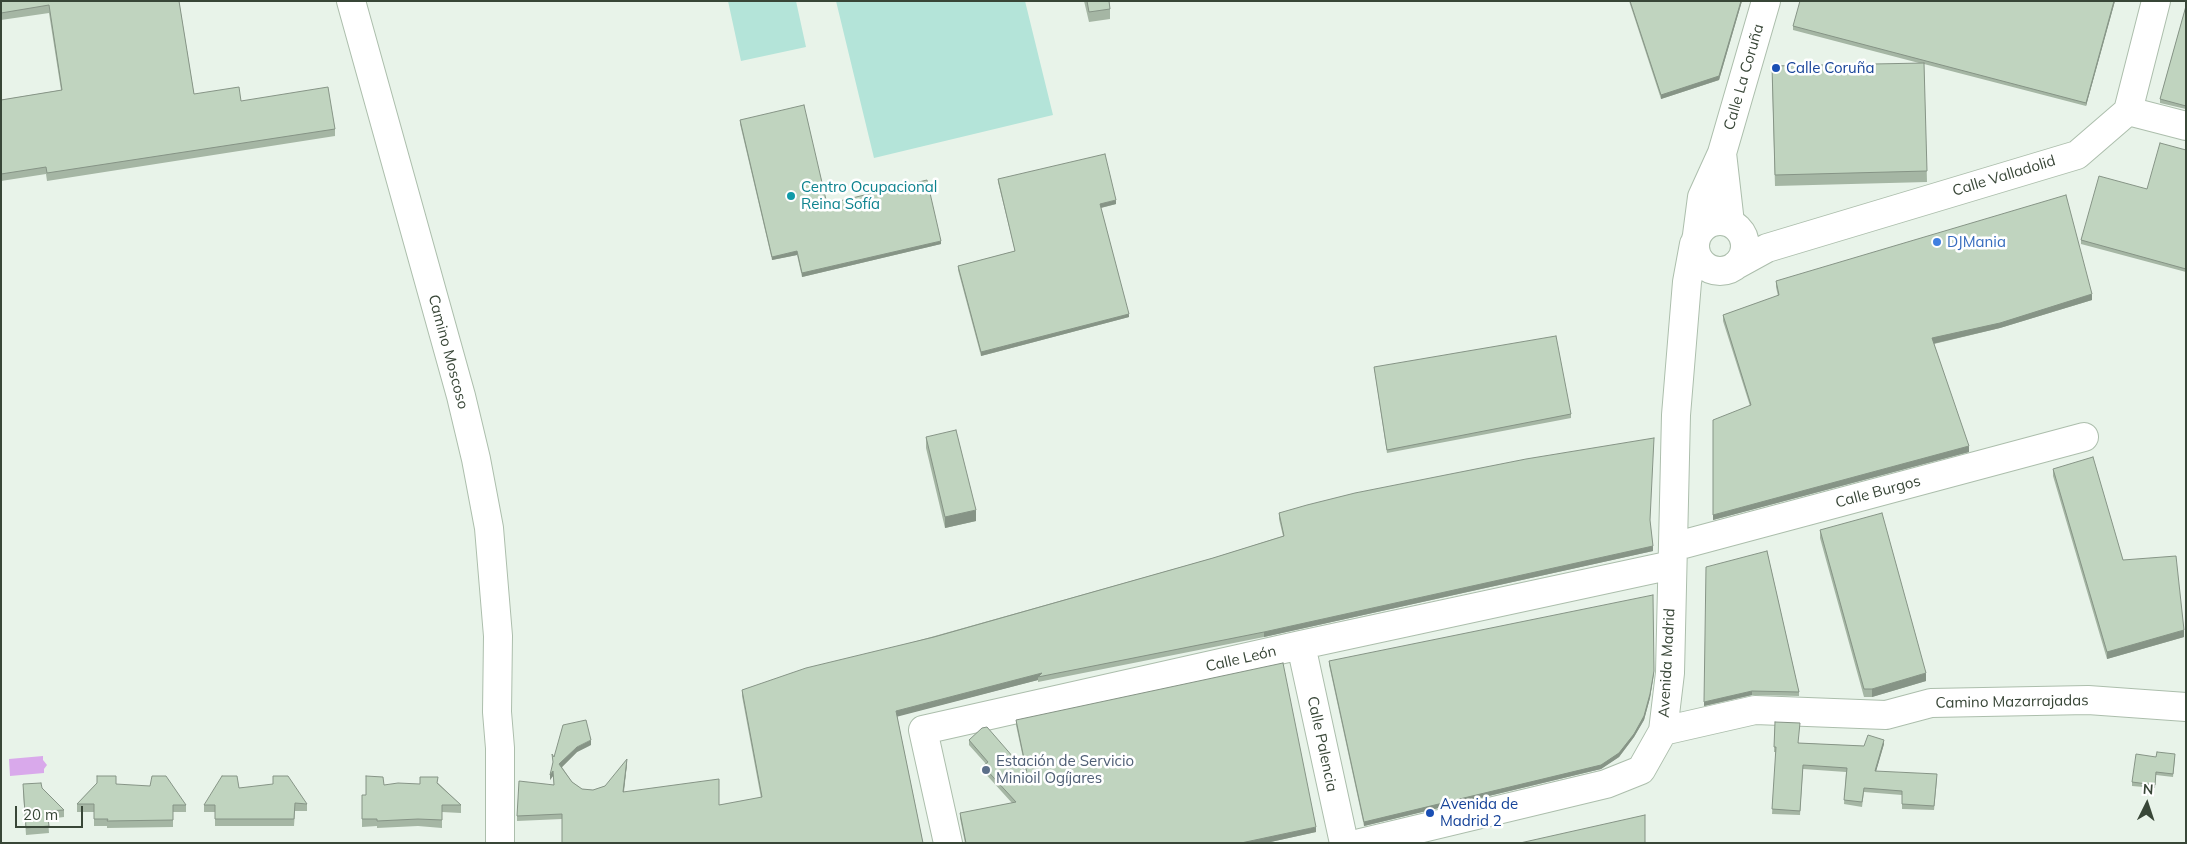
<!DOCTYPE html>
<meta charset="utf-8">
<style>
body{margin:0}
#map{position:relative;width:2187px;height:844px;overflow:hidden;background:#e8f3e9;font-family:Mulish,sans-serif}
canvas{display:block}
.frame{position:absolute;inset:0;border:2px solid #384637;pointer-events:none}
.north{position:absolute;left:2122px;top:779px;width:50px;height:50px;-webkit-text-stroke:4px #fff;paint-order:stroke;rotate:4deg;font-size:14px;font-weight:700;line-height:20px;text-align:center;color:#384637}
.north::after{content:'';display:block;margin:auto;width:18px;height:22px;background:#384637;clip-path:polygon(50% 0,100% 100%,50% 72%,0 100%)}
.scale{position:absolute;left:15px;top:806px;width:68px;height:22px;box-sizing:border-box;border:2px solid #384637;border-top:0;padding-left:6px;font-size:15px;line-height:18px;white-space:nowrap;color:#384637;-webkit-text-stroke:4px #fff;paint-order:stroke}
</style>
<div id="map">
<canvas width="2187" height="844"></canvas>
<div class="frame"></div>
<div class="north">N</div>
<div class="scale">20 m</div>
</div>
<script>
const g = document.querySelector('canvas').getContext('2d');
g.lineJoin = 'round';
function paint(path, color) { g.fillStyle = color; g.fill(path, 'evenodd'); }
const shape = rows => new Path2D(rows.map(r => 'M' + r).join(''));
function stroke(path, color, width, dash) { g.strokeStyle = color; g.lineWidth = width; g.lineCap = dash ? 'butt' : 'round'; g.setLineDash(dash || []); g.stroke(path); }
function write(font, color, halo, rows, align = 'center') {
  g.font = font + ' Mulish,sans-serif'; g.lineWidth = 5; g.setLineDash([]); g.textBaseline = 'middle'; g.strokeStyle = halo; g.fillStyle = color; for (const [text, x, y, turn = 0] of rows) {
    g.save(); g.translate(x, y); g.rotate((+turn || 0) * Math.PI / 180); g.textAlign = isNaN(turn) ? turn : align; if (halo) g.strokeText(text, 0, 0); g.fillText(text, 0, 0); g.restore();
  }
}
paint(shape([
 [728,1,796,1,806,47,741,61],
 [836,1,1025,1,1053,115,874,158]
]), '#b4e4d9');
paint(shape([
 [43,756,43,760,47,765,44,769,44,773,10,776,9,759]
]), '#d9a9eb');
const minor = shape([
 [351,1,461,396,476,459,489,528,498,636,497,712,500,748,500,843],
 [2128,111,2156,1],
 [1722,153,1730,223],
 '1695 246a25 25 0 1 1 50 0a25 25 0 1 1-50 0Z',
 [1697,235,1702,197,1722,153,1766,1],
 [1736,265,1767,248,2077,155,2128,111,2186,126],
 [1673,547,2084,437],
 [1301,645,1344,843],
 [1663,731,1755,710,1886,715,1931,703,2088,700,2186,707],
 [948,843,923,730,1301,645,1672,565],
 [1360,843,1606,784,1641,770,1663,731,1670,673,1676,415,1687,282,1694,244]
]);
stroke(minor, '#acbeac', 30);
stroke(minor, '#fff', 28);
paint(shape([
 [1,1,179,1,194,94,241,101,335,129,335,136,47,181,46,174,1,181,1,100,61,90,49,13,1,20],
 [1084,1,1109,1,1110,9,1110,19,1089,22],
 [1629,1,1742,1,1719,80,1661,99],
 [2115,1,2086,106,1924,64,1927,182,1775,186,1772,77,1919,63,1793,30,1793,26],
 [2186,6,2186,109,2160,103,2160,99],
 [740,120,827,204,941,244,802,277,797,255,772,260,740,124],
 [2186,150,2186,272,2081,244,2081,240,2147,189],
 [998,179,1116,204,1101,208,1129,317,981,356,958,270,958,266,1015,251,998,182],
 [1776,281,2092,300,2000,328,1934,344,1969,452,1713,520,1750,406,1723,321,1723,315,1778,296,1776,287],
 [1374,367,1571,414,1571,418,1387,453],
 [926,437,976,521,945,528,926,448],
 [2053,469,2123,560,2184,637,2107,659,2053,476],
 [1279,513,1650,522,1653,551,1264,637,1038,682,1038,680,897,716,923,843,562,819,517,821,517,816,554,785,553,776,550,780,554,757,591,745,577,752,562,767,572,782,582,789,593,790,605,786,627,764,624,792,719,805,761,798,742,696,742,690,1213,558,1283,536,1279,519],
 [1820,530,1926,681,1872,697,1864,697,1820,538],
 [1767,551,1799,692,1799,696,1752,695,1704,706],
 [1329,661,1654,674,1650,698,1644,720,1634,737,1619,757,1601,769,1364,826,1329,665],
 [1016,720,1316,832,1266,843,965,843,960,818,960,813,1012,803,983,771,983,766,986,764,969,745,969,740,1026,772,1016,725],
 [1775,722,1799,743,1864,746,1884,744,1876,771,1937,779,1934,810,1902,809,1902,795,1864,792,1862,807,1844,804,1846,772,1803,769,1800,815,1772,814,1776,752,1774,752],
 [2156,757,2175,758,2173,777,2156,775,2155,788,2132,786,2132,782],
 [97,783,116,784,186,805,186,812,173,812,173,827,107,828,107,826,94,826,94,812,77,812,77,804],
 [438,783,461,805,461,813,442,812,442,828,418,826,377,828,377,826,362,827,362,795,366,795,384,785,420,784],
 [239,788,307,804,307,811,295,811,294,826,215,826,215,812,204,812,204,805],
 [23,791,64,810,64,817,48,819,49,833,26,835]
]), '#a5b6a4');
paint(shape([
 [1741,1,1742,1,1719,80,1661,99,1661,95],
 [2114,1,2115,1,2086,106,2086,103],
 [1116,200,1116,204,1100,208,1100,204],
 [941,241,941,244,802,277,802,273],
 [797,251,797,255,772,260,772,257],
 [2092,294,2092,300,2000,328,1932,344,1932,338],
 [1129,314,1129,317,981,356,981,352],
 [1969,446,1969,452,1713,520,1713,515],
 [976,510,976,521,945,528,945,517],
 [1653,546,1653,551,1264,637,1264,632],
 [2184,630,2184,637,2107,659,2107,652],
 [1654,671,1650,698,1644,720,1634,737,1619,757,1601,769,1364,826,1364,822],
 [1042,673,1038,677,1038,680,896,717,896,711],
 [1926,673,1926,681,1872,697,1872,689],
 [1752,691,1752,695,1704,706,1704,702],
 [591,740,591,745,577,752,559,770,559,764,577,747],
 [1884,740,1884,744,1875,775,1875,771],
 [627,759,627,764,623,797,623,792],
 [553,771,553,776,550,780,550,775],
 [1316,827,1316,832,1266,843,1241,843]
]), '#869486');
const building = shape([
 [1,1,179,1,194,94,239,87,241,101,328,87,335,129,47,173,46,167,1,174,1,100,62,90,49,5,1,13,1,1],
 [1087,1,1109,1,1110,9,1089,12,1087,1],
 [1630,1,1741,1,1719,76,1661,95,1630,1],
 [1800,1,2114,1,2086,103,1793,26,1800,1],
 [2186,6,2186,106,2160,99,2186,6],
 [1924,63,1927,171,1775,175,1772,66,1924,63],
 [804,105,827,204,927,180,941,241,802,273,797,251,772,257,740,120,804,105],
 [2160,143,2186,150,2186,269,2081,240,2099,176,2147,189,2160,143],
 [1105,154,1116,200,1100,204,1129,314,981,352,958,266,1015,251,998,179,1105,154],
 [2066,195,2092,294,2000,323,1932,338,1969,446,1713,515,1713,420,1751,405,1723,315,1779,295,1776,281,2066,195],
 [1556,336,1571,414,1387,450,1374,367,1556,336],
 [956,430,976,510,945,517,926,437,956,430],
 [1654,438,1650,520,1653,546,1264,632,1038,677,1042,673,896,711,923,843,562,843,562,814,517,816,519,781,554,785,553,771,550,775,553,762,552,754,554,757,563,725,586,720,591,740,577,747,559,764,572,782,582,789,593,790,605,786,627,759,623,792,719,779,719,805,762,797,742,690,806,668,934,637,1213,558,1284,536,1279,513,1307,505,1355,493,1526,459,1654,438],
 [2093,457,2123,560,2176,556,2184,630,2107,652,2053,469,2093,457],
 [1882,513,1926,673,1872,689,1864,689,1820,530,1882,513],
 [1767,551,1799,692,1752,691,1704,702,1706,567,1767,551],
 [1653,595,1654,671,1650,694,1644,716,1634,734,1619,753,1601,765,1364,822,1329,661,1653,595],
 [1283,663,1316,827,1241,843,966,843,960,813,1016,802,983,766,988,762,969,740,982,728,987,727,1027,773,1016,720,1283,663],
 [1775,722,1800,723,1798,743,1864,746,1868,735,1884,740,1875,771,1937,774,1934,806,1902,804,1902,791,1864,788,1862,802,1844,800,1847,768,1803,765,1800,811,1772,809,1776,747,1774,747,1775,722],
 [2157,752,2175,754,2173,774,2156,772,2155,785,2132,782,2136,754,2156,757,2157,752],
 [97,776,116,776,116,784,150,786,152,776,166,776,186,805,173,805,173,820,107,821,108,819,94,819,94,804,77,804,97,783,97,776],
 [222,776,237,776,239,788,273,784,273,776,288,776,307,804,295,803,294,819,215,819,215,805,204,805,222,776],
 [366,776,383,777,384,785,398,783,420,784,420,777,438,777,437,783,461,805,442,805,442,820,418,819,377,821,377,819,362,819,362,795,366,795,366,776],
 [41,783,42,788,64,810,47,811,49,826,26,828,23,784,41,783],
 [1645,815,1645,843,1520,843,1645,815]
]);
paint(building, '#c0d4bf');
stroke(building, '#869486', 1);
for (const [x, y, r, color] of [
 [1776,68,5,"#1a4fb4"],
 [791,196,5,"#0f9aa8"],
 [1937,242,5,"#3f7fe0"],
 [986,770,5,"#5c6f8a"],
 [1430,813,5,"#1a4fb4"]
]) { const dot = new Path2D(); dot.arc(x, y, r, 0, 2 * Math.PI); g.fillStyle = color; g.fill(dot); stroke(dot, '#fff', 2); }
write('15px', '#164399', '#fff', [
 ["Calle Coruña",1786,68],
 ["Avenida de",1440,804],
 ["Madrid 2",1440,821]
], 'left');
write('15px', '#384637', '#fff', [
 ["Calle La Coruña",1744,77,-74],
 ["Calle Valladolid",2004,176,-17],
 ["Camino Moscoso",448,352,75],
 ["Calle Burgos",1878,492,-15],
 ["Calle León",1241,659,-13],
 ["Avenida Madrid",1667,663,-87],
 ["Camino Mazarrajadas",2012,702,-1],
 ["Calle Palencia",1322,744,78]
]);
write('15px', '#0d838f', '#fff', [
 ["Centro Ocupacional",801,187],
 ["Reina Sofía",801,204]
], 'left');
write('15px', '#366cbe', '#fff', [
 ["DJMania",1947,242]
], 'left');
write('15px', '#4e5e75', '#fff', [
 ["Estación de Servicio",996,761],
 ["Minioil Ogíjares",996,778]
], 'left');
</script>
